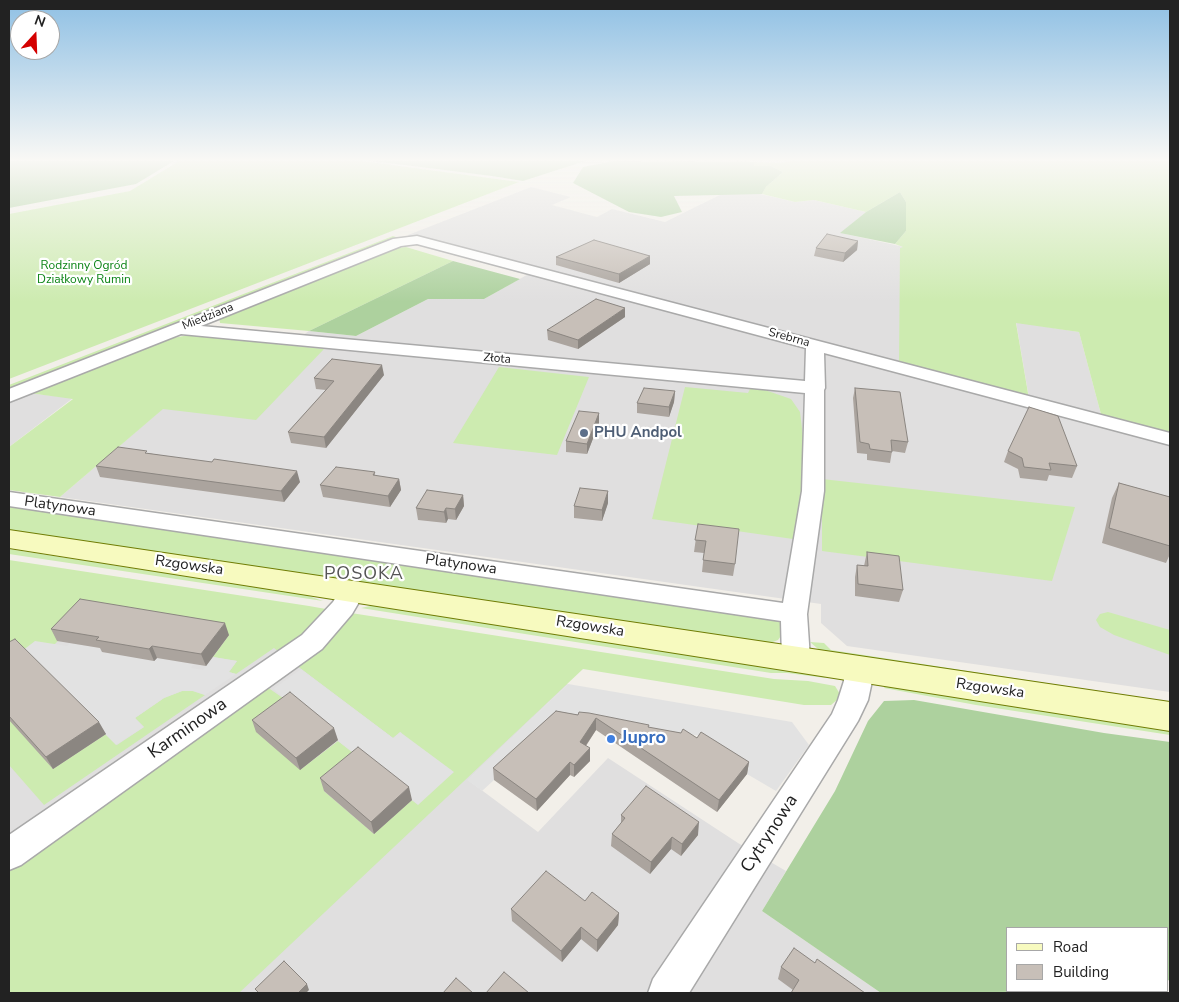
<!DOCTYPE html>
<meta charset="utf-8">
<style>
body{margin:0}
#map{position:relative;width:1179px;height:1002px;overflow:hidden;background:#f2efe9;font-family:"Nunito Sans",sans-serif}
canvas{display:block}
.frame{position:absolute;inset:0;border:10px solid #222;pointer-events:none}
.legend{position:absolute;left:1006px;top:927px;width:162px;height:65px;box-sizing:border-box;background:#fff;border:1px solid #a7a7a7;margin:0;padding:6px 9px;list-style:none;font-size:15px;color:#222}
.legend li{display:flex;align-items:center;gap:10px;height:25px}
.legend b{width:25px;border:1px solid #a7a7a7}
.north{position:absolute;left:10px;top:10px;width:50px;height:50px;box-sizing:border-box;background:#fff;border:1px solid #a7a7a7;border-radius:50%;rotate:20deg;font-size:14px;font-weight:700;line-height:20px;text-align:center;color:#222}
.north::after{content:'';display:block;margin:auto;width:18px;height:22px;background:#d40000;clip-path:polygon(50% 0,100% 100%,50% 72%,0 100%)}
</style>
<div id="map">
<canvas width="1179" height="1002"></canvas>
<div class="frame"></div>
<ul class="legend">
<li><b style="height:6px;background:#f7fabf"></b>Road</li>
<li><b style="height:14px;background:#c7bfb8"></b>Building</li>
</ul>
<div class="north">N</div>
</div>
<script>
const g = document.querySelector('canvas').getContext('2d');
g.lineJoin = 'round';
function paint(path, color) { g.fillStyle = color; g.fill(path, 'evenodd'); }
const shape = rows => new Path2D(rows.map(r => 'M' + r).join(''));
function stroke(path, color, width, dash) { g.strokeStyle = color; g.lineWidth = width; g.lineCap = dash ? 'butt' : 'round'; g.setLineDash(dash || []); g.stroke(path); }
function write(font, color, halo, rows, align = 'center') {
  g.font = font + ' "Nunito Sans",sans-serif'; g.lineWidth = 4.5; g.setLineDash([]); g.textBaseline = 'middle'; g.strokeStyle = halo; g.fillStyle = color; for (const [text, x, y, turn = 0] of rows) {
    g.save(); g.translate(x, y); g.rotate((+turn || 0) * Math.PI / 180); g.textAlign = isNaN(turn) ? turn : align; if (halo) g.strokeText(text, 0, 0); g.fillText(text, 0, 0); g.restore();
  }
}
paint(shape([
 [531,187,571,197,552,205,597,217,612,209,665,222,734,188,795,202,814,200,866,212,841,233,904,247,1029,398,1016,322,1079,332,1102,418,1170,436,1170,692,847,646,821,623,821,604,60,497,241,341,288,345,309,331,356,336,428,299,484,299,532,272,413,241,408,235],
 [28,393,73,398,9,447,9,401],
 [127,578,568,684,468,780,538,832,608,758,738,843,786,871,762,911,881,993,9,993,9,644]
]), '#e0dfdf');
paint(shape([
 [179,161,362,161,519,182,9,379,9,214,130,191],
 [791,161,1170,161,1170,436,1102,418,1079,332,1016,323,1029,399,899,365,900,248,903,247,895,244,906,231,906,202,900,192,866,212,814,200,795,202,762,194,766,187,783,172,771,166,754,166,754,162,780,163],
 [393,236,399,238,9,393,9,385],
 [406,247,453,261,309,331,220,323,219,316,385,249],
 [189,335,324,349,256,420,163,409,60,497,9,490,9,447,73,399,29,393,162,340],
 [499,367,589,377,557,455,453,443],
 [685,387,748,393,751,387,759,388,791,399,800,412,804,445,800,540,652,519],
 [822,479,966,495,1075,507,1052,581,822,551],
 [9,505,774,617,784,623,784,632,778,640,765,645,9,533],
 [9,549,306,595,323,601,9,554],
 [9,560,309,606,326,609,318,625,279,652,274,648,236,674,229,672,237,661,213,657,229,635,86,611,55,644,22,651,9,658],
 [375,605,819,674,826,678,787,673,771,673,361,608],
 [1108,612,1170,630,1170,655,1114,635,1100,627,1096,620,1100,614],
 [351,613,774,679,808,681,835,686,840,694,838,699,831,705,804,705,583,669,239,993,9,993,9,869,267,687,293,705,300,770,338,741,362,759,324,791,374,834,412,800,418,804,401,732,393,738,292,662],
 [810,642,824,643,831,650,1170,702,1170,708,834,658,824,654],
 [885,686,972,697,1170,729,1170,735,976,705,884,688],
 [182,691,193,691,205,695,44,805,9,765,9,711,53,769,106,734,117,745,144,727,135,718,164,698]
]), '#cdebb0');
paint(shape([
 [9,161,174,161,136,184,9,208],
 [373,161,585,161,523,181,492,176],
 [614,161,754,162,754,166,771,166,783,172,766,187,762,194,674,196,682,212,661,217,629,212,573,183,583,167],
 [900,192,906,202,906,231,895,244,840,233,866,212],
 [453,261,520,279,484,299,428,299,356,336,309,331],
 [914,700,1104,733,1170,742,1170,981,1168,980,1168,928,1008,928,1008,991,1011,991,1010,993,881,993,762,911,835,791,868,721,884,701]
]), '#add19e');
paint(shape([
 [35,641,67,646,70,643,105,649,102,652,114,654,126,642,154,661,157,658,193,664,191,668,203,670,213,657,237,661,229,672,236,674,205,695,193,691,182,691,164,698,135,718,144,727,116,745,22,651],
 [301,669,393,738,400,732,454,772,418,805,273,689],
 [568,684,792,722,809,745,776,791,747,774,706,737,625,723,556,723,482,791,467,780]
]), '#e2e2e2');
const street = shape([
 [417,236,1170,433,1170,445,824,353,825,388,824,390,824,491,807,614,810,659,806,666,796,669,786,666,782,659,781,621,9,506,9,492,783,603,802,491,805,393,181,334,9,402,9,389,393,239,417,236],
 [417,244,806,348,805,381,201,326,401,246,417,244],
 [353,581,362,584,366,590,352,614,322,649,21,865,9,870,9,835,302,635,333,602,344,584,353,581],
 [857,658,867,661,871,669,872,681,868,700,858,721,689,993,648,993,653,979,832,714,838,700,844,681,843,669,847,661,857,658]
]);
const secondary = shape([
 [9,530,1170,702,1170,731,9,548,9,530]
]);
stroke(street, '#a9a9a9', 3);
stroke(secondary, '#707d05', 2);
paint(street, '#fff');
paint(secondary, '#f7fabf');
paint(shape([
 [858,241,857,250,843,262,814,256,816,248],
 [556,257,650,264,619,283,556,265],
 [625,317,578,349,548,340,547,330],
 [384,375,326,448,291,443,288,432,326,390,316,389,314,378],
 [855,388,908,442,905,453,892,451,890,463,867,460,867,454,857,453,853,398],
 [675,391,674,402,669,417,637,413,637,403],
 [599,413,599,423,587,454,566,452,566,441],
 [1008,451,1077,466,1072,478,1049,475,1047,481,1020,478,1018,469,1004,462],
 [148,453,300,482,284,502,100,477,96,466],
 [375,472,375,476,399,479,401,490,390,507,323,497,320,485],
 [1119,483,1170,497,1170,554,1166,563,1102,543,1112,498],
 [608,491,608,503,602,521,574,518,574,506],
 [463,495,464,506,456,520,448,519,446,523,418,520,416,508],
 [698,524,735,564,733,576,702,572,704,553,694,552],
 [867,552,903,590,899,602,855,596,855,577,857,565,864,566],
 [51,629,229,635,206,666,157,658,154,661,102,652,100,648,57,641],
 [9,642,106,734,53,769,9,720],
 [556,711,681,733,697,738,749,762,747,774,717,812,596,730,586,746,590,761,574,777,570,775,537,811,494,780,493,768],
 [252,720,338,740,300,770,256,732],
 [320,778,412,800,374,834,324,791],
 [621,815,698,835,681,856,671,849,650,874,611,846,612,834,621,823],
 [585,901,619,913,618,925,597,952,581,939,562,962,512,921,511,909],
 [815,963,793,990,778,979,781,967]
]), '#aba49e');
paint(shape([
 [858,241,857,250,843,262,845,253],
 [650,256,650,264,619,283,619,274],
 [625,308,625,317,578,349,578,340],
 [382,365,384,375,326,448,324,437],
 [675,391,674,402,669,417,669,407],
 [599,413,599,423,587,454,587,444],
 [297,471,300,482,284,502,281,491],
 [399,479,401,490,390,507,388,496],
 [608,491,608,503,602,521,602,510],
 [463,495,464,506,456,520,455,509],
 [446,508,448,519,446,523,444,512],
 [225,623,229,635,206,666,201,654],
 [152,646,157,658,154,661,149,649],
 [596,718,596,730,580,754,580,742],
 [99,722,106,734,53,769,46,757],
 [334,728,338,740,300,770,296,758],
 [590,748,590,761,574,777,574,765],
 [570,762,570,775,537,811,536,799],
 [749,762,747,774,717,812,719,800],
 [409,787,412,800,374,834,371,822],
 [699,822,698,835,681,856,682,844],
 [672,837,671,849,650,874,651,862],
 [619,913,618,925,597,952,597,940],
 [581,927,581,939,562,962,561,951],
 [307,984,309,990,306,993,298,993]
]), '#8b8681');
const building = shape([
 [827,234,858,241,845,253,816,248,827,234],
 [594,240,650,256,619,274,556,257,594,240],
 [596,299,625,308,578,340,547,330,596,299],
 [332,359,382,365,324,437,288,432,334,381,314,378,332,359],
 [644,388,675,391,669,407,637,403,644,388],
 [855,388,900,392,908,442,891,440,892,452,870,449,869,444,860,442,855,388],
 [1029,407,1058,416,1077,466,1049,463,1051,470,1024,467,1022,458,1008,451,1029,407],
 [579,411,599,413,587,444,566,441,579,411],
 [118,447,147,451,145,453,212,462,214,459,297,471,281,491,96,466,118,447],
 [336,467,375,472,373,475,399,479,388,496,320,485,336,467],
 [1119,483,1170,497,1170,546,1109,528,1119,483],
 [580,488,608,491,602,510,574,506,580,488],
 [427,490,463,495,455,509,446,508,444,512,416,508,427,490],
 [698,524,739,529,735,564,703,560,706,541,695,540,698,524],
 [867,552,899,556,903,590,858,584,857,565,868,566,867,552],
 [80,599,225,623,201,654,152,646,149,649,96,640,99,637,51,629,80,599],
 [15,639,99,722,46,757,9,716,9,642,15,639],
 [290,692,334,728,296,758,252,720,290,692],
 [556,711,578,715,579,712,589,713,649,725,648,727,681,733,683,729,697,738,701,732,749,762,719,800,596,718,580,742,590,748,574,765,570,762,536,799,493,768,556,711],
 [358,747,409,787,371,822,320,778,358,747],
 [646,786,699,822,682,844,672,837,651,862,612,834,625,818,621,815,646,786],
 [546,871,585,901,592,892,619,913,597,940,581,927,561,951,511,909,546,871],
 [794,948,815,963,817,959,865,993,791,993,799,980,781,967,794,948],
 [284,961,307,984,298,993,259,993,255,989,284,961],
 [504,972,529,993,486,993,504,972],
 [456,978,473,993,443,993,456,978]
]);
paint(building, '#c7bfb8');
stroke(building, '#8b8681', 1);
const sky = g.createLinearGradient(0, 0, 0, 302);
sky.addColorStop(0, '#8fc0e4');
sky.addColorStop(0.53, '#f9f8f5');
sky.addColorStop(1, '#f9f8f500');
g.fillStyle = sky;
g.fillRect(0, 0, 1179, 302);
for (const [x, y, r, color] of [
 [584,433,5,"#5c6f8a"],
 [611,739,5,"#3f7fe0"]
]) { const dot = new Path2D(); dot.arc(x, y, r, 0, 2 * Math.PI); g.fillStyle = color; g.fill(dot); stroke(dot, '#fff', 2); }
write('12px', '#0c8416', '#fff', [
 ["Rodzinny Ogród",84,266],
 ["Działkowy Rumin",84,280]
]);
write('12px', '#222', '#fff', [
 ["Miedziana",208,317,-22],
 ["Srebrna",789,338,15],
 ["Złota",497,359,5]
]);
write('bold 15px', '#4e5e75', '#fff', [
 ["PHU Andpol",594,433]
], 'left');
write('15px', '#222', '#fff', [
 ["Platynowa",60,507,8],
 ["Platynowa",461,565,8],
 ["Rzgowska",189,566,8],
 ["Rzgowska",590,627,9],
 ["Rzgowska",990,689,8]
]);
g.letterSpacing = '1px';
write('18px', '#555', '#fff', [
 ["POSOKA",364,575]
]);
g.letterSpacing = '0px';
write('18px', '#222', '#fff', [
 ["Karminowa",188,729,-35],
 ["Cytrynowa",770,834,-57]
]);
write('bold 18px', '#366cbe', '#fff', [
 ["Jupro",621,739]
], 'left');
</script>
